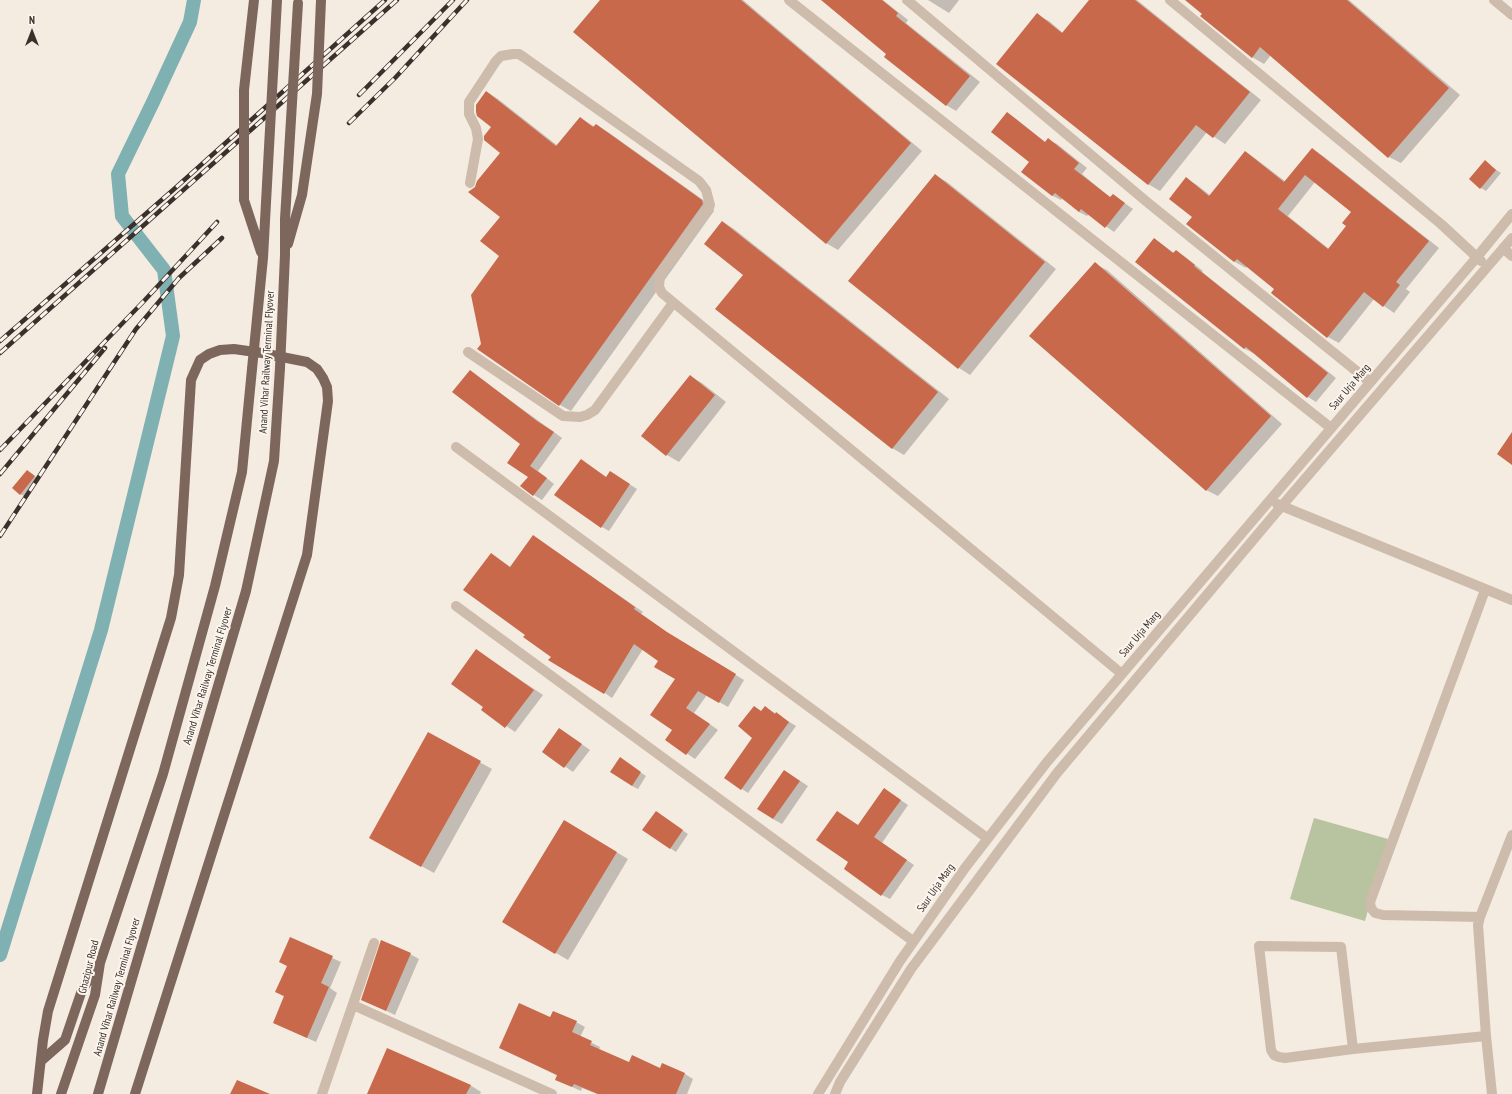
<!DOCTYPE html>
<style>
body{margin:0}
#map{position:relative;width:1512px;height:1094px;overflow:hidden;background:#f4ebe1;font-family:"PT Sans Narrow",sans-serif}
canvas{display:block}
.north{position:absolute;left:12px;top:12px;width:40px;height:40px;-webkit-text-stroke:3px #fbf5ee;paint-order:stroke;rotate:0deg;font-size:11px;font-weight:700;line-height:16px;text-align:center;color:#3b302b}
.north::after{content:'';display:block;margin:auto;width:14px;height:18px;background:#3b302b;clip-path:polygon(50% 0,100% 100%,50% 72%,0 100%)}
</style>
<div id="map">
<canvas width="1512" height="1094"></canvas>
<div class="north">N</div>
</div>
<script>
const g = document.querySelector('canvas').getContext('2d');
g.lineJoin = 'round';
function paint(path, color) { g.fillStyle = color; g.fill(path, 'evenodd'); }
const shape = rows => new Path2D(rows.map(r => 'M' + r).join(''));
function stroke(path, color, width, dash) { g.strokeStyle = color; g.lineWidth = width; g.lineCap = dash ? 'butt' : 'round'; g.setLineDash(dash || []); g.stroke(path); }
function write(font, color, halo, rows, align = 'center') {
  g.font = font + ' "PT Sans Narrow",sans-serif'; g.lineWidth = 4; g.setLineDash([]); g.textBaseline = 'middle'; g.strokeStyle = halo; g.fillStyle = color; for (const [text, x, y, turn = 0] of rows) {
    g.save(); g.translate(x, y); g.rotate((+turn || 0) * Math.PI / 180); g.textAlign = isNaN(turn) ? turn : align; if (halo) g.strokeText(text, 0, 0); g.fillText(text, 0, 0); g.restore();
  }
}
paint(shape([
 [1314,818,1388,839,1365,921,1290,899]
]), '#b8c4a0');
paint(shape([
 [602,0,743,0,922,151,838,250,826,243],
 [822,0,883,0,908,20,906,23,980,82,956,111,946,105,887,54],
 [928,0,959,0,949,13],
 [1090,0,1137,0,1261,100,1225,144,1207,132,1160,191,1148,184,1037,15,1049,21,1063,33],
 [1187,0,1349,0,1460,95,1401,163,1389,157,1271,55,1264,64,1252,57],
 [487,92,498,99,558,146,580,118,595,127,596,125,608,132,713,207,714,211,571,411,560,405,482,345,501,256,501,217,476,187,501,152,492,127],
 [1007,113,1015,118,1046,143,1049,140,1057,144,1087,168,1082,174,1111,198,1113,195,1133,209,1114,232,1089,214,1087,216,1079,212,1063,198,1061,200,1053,196,1023,172,1030,162],
 [1312,149,1323,156,1439,248,1406,289,1410,292,1394,313,1374,299,1339,343,1328,337,1273,293,1276,289,1247,266,1246,268,1235,262,1188,223,1193,217,1187,179,1197,185,1211,196,1246,152,1256,159,1286,182],
 [1315,182,1352,212,1348,226,1329,249,1288,216],
 [1485,162,1501,173,1486,191,1481,188],
 [935,175,947,182,1056,269,970,375,959,368],
 [723,222,734,229,949,399,904,455,892,448,744,275],
 [1155,239,1174,253,1176,251,1184,256,1203,271,1202,272,1336,378,1316,402,1308,397,1254,353,1253,353,1245,349,1137,261],
 [1095,264,1107,270,1282,424,1218,496,1206,490],
 [470,371,562,438,538,471,554,484,542,500,534,495,522,444],
 [690,376,702,383,726,402,679,462,667,455,643,436],
 [581,460,607,478,618,477,637,489,609,531,602,527],
 [27,471,40,480,26,497,20,494],
 [542,542,643,612,641,614,676,639,744,680,728,707,707,695,694,713,718,730,695,759,666,739,673,730,676,679,659,660,643,649,612,698,552,656,526,634,511,568],
 [476,650,543,695,515,732,482,709,484,707],
 [765,707,796,726,748,793,742,789,753,738],
 [560,729,590,750,573,772,543,751],
 [429,734,492,769,434,873,370,838],
 [625,762,646,776,638,789,632,786],
 [785,771,808,786,782,824,773,819],
 [892,794,908,805,882,843,914,865,890,899,882,895,850,862,858,826],
 [662,816,688,834,676,852,670,848],
 [564,821,628,859,568,960,503,922],
 [290,939,341,962,330,988,337,993,316,1042,274,1023,285,997,276,992,288,966],
 [410,954,419,959,395,1015,362,999],
 [551,1018,576,1022,585,1027,580,1037,600,1047,599,1050,629,1064,660,1069,662,1064,685,1074,693,1079,687,1094,597,1094,582,1088,581,1091,557,1080,558,1076,501,1048],
 [470,1085,481,1092,480,1094,368,1094]
]), '#0003');
stroke(shape([
 [0,955,101,630,173,336,164,270,122,216,118,174,153,102,190,22,194,0]
]), '#7fb0b2', 14);
paint(shape([
 [600,0,741,0,911,143,826,244,573,32],
 [821,0,882,0,898,13,896,16,970,76,946,106,884,57,886,54],
 [1089,0,1135,0,1250,92,1213,138,1196,125,1148,185,996,64,1037,13,1062,33],
 [1185,0,1347,0,1449,88,1388,158,1260,47,1252,58,1200,16,1202,14],
 [486,91,556,146,580,117,593,127,596,124,702,200,703,204,559,406,477,349,481,344,471,295,499,256,480,241,500,217,468,192,475,187,477,181,500,153,484,140,484,136,491,127,477,116,476,112,476,105],
 [1007,112,1045,142,1048,138,1079,163,1074,169,1110,197,1113,194,1125,203,1105,228,1081,209,1079,212,1055,193,1052,196,1021,172,1029,162,991,132],
 [1312,148,1429,241,1396,282,1400,285,1383,307,1364,292,1327,338,1271,293,1274,289,1237,259,1234,262,1186,224,1192,217,1169,199,1186,177,1209,196,1245,151,1284,182],
 [1305,175,1351,212,1342,223,1346,226,1328,249,1278,209],
 [1485,160,1496,170,1480,189,1469,179],
 [935,174,1045,262,958,369,848,281],
 [722,221,938,392,892,449,715,309,743,275,704,244],
 [1154,238,1173,253,1176,250,1195,265,1194,266,1328,373,1307,398,1246,347,1244,349,1135,262],
 [1095,262,1271,416,1206,491,1029,336],
 [470,370,537,421,554,432,530,466,547,478,533,496,520,486,528,477,507,463,520,444,452,392],
 [690,375,715,395,666,456,641,436],
 [1512,432,1512,465,1497,454],
 [581,459,606,477,610,471,630,484,601,528,554,495],
 [27,470,35,476,20,495,12,488],
 [533,535,635,607,634,609,667,632,736,674,719,703,698,691,686,708,710,724,686,755,665,740,672,730,650,715,675,679,654,667,658,661,634,644,604,694,548,660,551,657,523,637,525,635,463,590,491,553,510,567],
 [476,649,534,690,505,728,481,710,483,707,451,684],
 [754,706,761,711,765,706,775,714,776,712,789,722,741,790,724,778,752,738,738,726],
 [559,728,582,744,564,768,542,752],
 [428,732,481,761,421,867,369,838],
 [620,757,641,772,632,786,610,772],
 [784,770,800,781,773,819,757,809],
 [884,788,901,800,874,837,907,860,881,896,844,869,848,862,816,840,837,811,858,825],
 [656,811,683,830,670,849,642,830],
 [564,820,617,852,555,954,502,922],
 [290,937,333,956,321,983,329,987,307,1038,273,1023,284,996,275,992,287,966,279,962],
 [381,940,411,953,386,1011,361,1000],
 [519,1003,550,1017,553,1011,577,1021,572,1032,592,1041,590,1045,629,1062,632,1055,660,1068,662,1063,685,1073,676,1094,598,1094,574,1084,572,1087,555,1080,557,1075,499,1048],
 [387,1048,471,1085,466,1094,367,1094],
 [237,1080,270,1094,230,1094]
]), '#c8694b');
stroke(shape([
 [789,0,1331,428],
 [907,0,1147,202,1370,382],
 [1170,0,1441,224,1481,261],
 [1494,0,1512,15],
 [470,183,478,139,476,128,469,114,469,102,496,61,501,56,513,54,519,54,525,58,699,181,706,190,710,205,707,210,660,274,659,287,662,293,1122,674],
 [1503,248,1512,256],
 [468,352,563,416,580,417,587,415,595,410,673,303],
 [456,447,987,838],
 [1277,504,1512,600],
 [456,606,913,941],
 [1480,917,1383,915,1375,913,1371,908,1370,902,1485,590],
 [353,1005,552,1094],
 [1353,1049,1341,947,1259,946,1271,1050,1274,1055,1279,1057,1285,1058,1353,1049,1486,1036],
 [322,1094,374,943],
 [818,1094,900,961,965,868,1047,762,1477,257,1512,214],
 [835,1094,840,1082,911,969,1057,773,1274,515,1512,238],
 [1492,1094,1486,1036,1478,925,1480,917,1512,835]
]), '#cdbbac', 10);
stroke(shape([
 [41,1061,65,1040,82,990,98,966],
 [37,1094,43,1040,48,1011,171,618,179,575,191,380,200,360,209,354,220,350,234,349,262,353,307,362,317,369,323,378,327,387,328,401,307,555,135,1094],
 [61,1094,95,995,100,963,163,774,215,586,242,472,252,369],
 [98,1094,246,591,274,461,280,368]
]), '#7d675c', 10);
const rail = shape([
 [359,95,453,0],
 [349,123,395,78,467,0],
 [0,341,173,190,385,0],
 [0,353,397,0],
 [0,450,144,301,217,222],
 [0,474,105,348],
 [0,536,136,329,179,278,222,238]
]);
stroke(rail, '#3b302b', 4.5);
stroke(rail, '#fbf5ee', 3, [9]);
stroke(shape([
 [254,0,244,90,244,200,261,252],
 [288,244,302,195,317,94,321,0],
 [280,368,285,255,285,219,298,3],
 [252,369,263,258,277,0]
]), '#7d675c', 10);
write('11px', '#3b302b', '#fbf5ee', [
 ["Anand Vihar Railway Terminal Flyover",267,362,-87],
 ["Saur Urja Marg",1350,387,-50],
 ["Saur Urja Marg",1140,634,-50],
 ["Anand Vihar Railway Terminal Flyover",208,676,-73],
 ["Saur Urja Marg",936,888,-55],
 ["Ghazipur Road",89,967,-76],
 ["Anand Vihar Railway Terminal Flyover",117,987,-74]
]);
</script>
